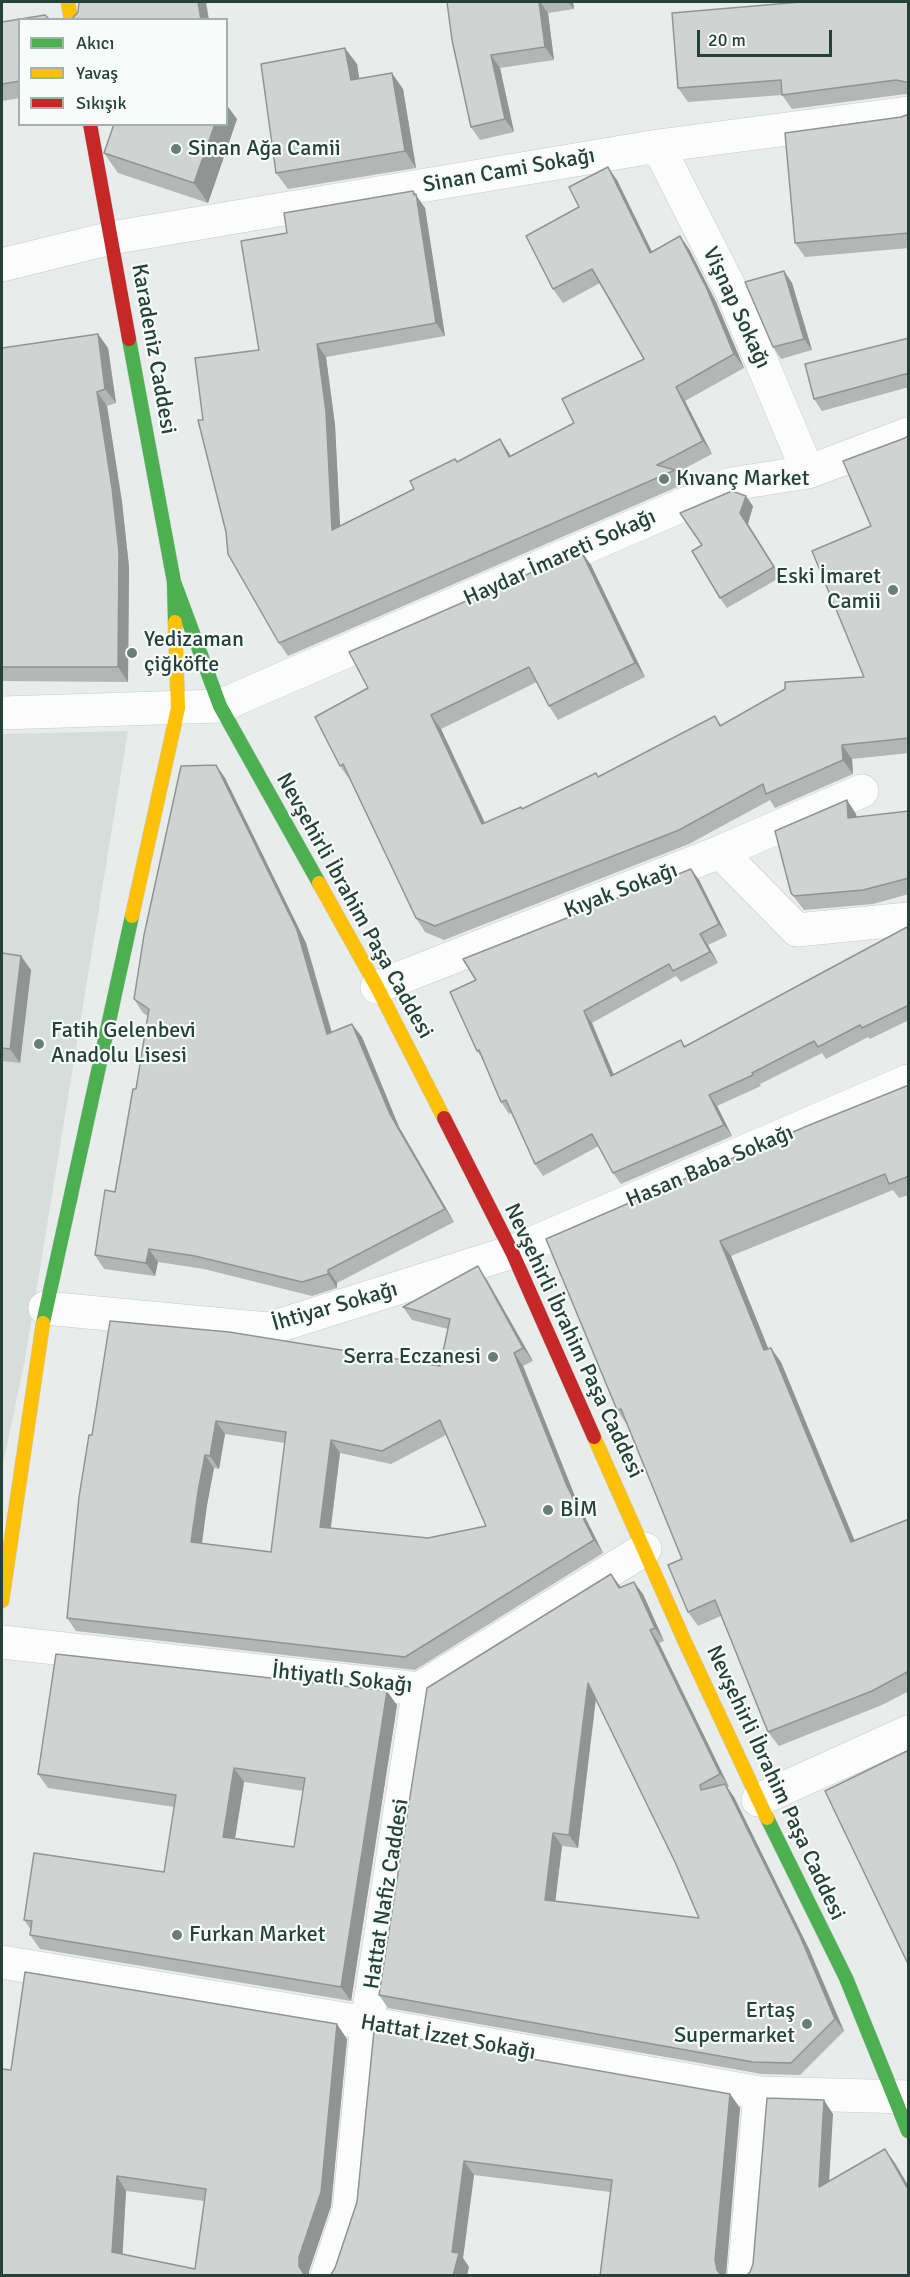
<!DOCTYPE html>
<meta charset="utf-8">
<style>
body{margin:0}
#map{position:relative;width:910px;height:2277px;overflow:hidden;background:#e8edeb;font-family:Signika,sans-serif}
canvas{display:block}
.frame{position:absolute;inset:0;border:3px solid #24423a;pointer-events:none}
.legend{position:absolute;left:18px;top:18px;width:210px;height:108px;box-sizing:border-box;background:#f7fbf9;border:2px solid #a3b1ad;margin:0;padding:8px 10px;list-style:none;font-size:18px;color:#24423a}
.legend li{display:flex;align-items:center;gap:12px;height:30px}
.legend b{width:30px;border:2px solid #a3b1ad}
.scale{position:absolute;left:697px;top:30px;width:135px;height:27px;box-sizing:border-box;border:3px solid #24423a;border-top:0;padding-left:8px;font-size:18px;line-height:21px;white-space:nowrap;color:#24423a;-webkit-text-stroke:4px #f7fbf9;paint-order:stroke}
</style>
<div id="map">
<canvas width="910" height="2277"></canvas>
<div class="frame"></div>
<ul class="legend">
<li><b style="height:8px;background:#4caf50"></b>Akıcı</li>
<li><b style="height:8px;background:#ffc107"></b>Yavaş</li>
<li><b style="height:8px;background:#c62828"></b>Sıkışık</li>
</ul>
<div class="scale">20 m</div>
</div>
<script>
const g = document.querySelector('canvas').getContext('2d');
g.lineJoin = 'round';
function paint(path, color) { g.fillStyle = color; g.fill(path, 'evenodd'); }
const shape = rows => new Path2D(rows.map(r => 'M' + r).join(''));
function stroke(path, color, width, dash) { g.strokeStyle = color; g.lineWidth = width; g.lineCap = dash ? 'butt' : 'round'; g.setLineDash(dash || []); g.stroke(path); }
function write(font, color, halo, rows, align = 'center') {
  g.font = font + ' Signika,sans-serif'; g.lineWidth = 4.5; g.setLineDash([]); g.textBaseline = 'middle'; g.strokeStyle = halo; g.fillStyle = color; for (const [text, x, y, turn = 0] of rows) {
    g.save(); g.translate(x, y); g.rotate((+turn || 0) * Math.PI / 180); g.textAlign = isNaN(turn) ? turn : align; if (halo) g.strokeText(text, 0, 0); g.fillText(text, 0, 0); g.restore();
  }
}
paint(shape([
 [128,731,26,1354,2,1470,2,734]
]), '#d6dedb');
const street = shape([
 [658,146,733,294,808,472],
 [2,265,111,238,658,146,908,113],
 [2,713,220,706,731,484,808,472,908,434],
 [720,852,797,930,908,919],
 [377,987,720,852,862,791],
 [45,1308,268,1329,512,1252,908,1081],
 [2,1642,419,1689,645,1549],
 [758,1800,908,1732],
 [2,1962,367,2023,760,2093,908,2097],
 [327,2276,349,2210,367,2023,419,1689],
 [744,2276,760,2093]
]);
const fast = shape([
 [129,339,174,582,175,622],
 [174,582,220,706,319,883],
 [43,1323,132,916],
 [767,1818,846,1978,908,2131]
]);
const slow = shape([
 [68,2,71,20],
 [319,883,377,987,444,1118],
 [132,916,178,708,175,622],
 [594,1437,685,1642,767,1818],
 [2,1601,43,1323]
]);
const jam = shape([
 [90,124,129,339],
 [444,1118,512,1252,594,1437]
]);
stroke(street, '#c5cac8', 34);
stroke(fast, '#c3cbc8', 15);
stroke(slow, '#c3cbc8', 15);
stroke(jam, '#c3cbc8', 15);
stroke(street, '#fcfcfc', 33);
stroke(fast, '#4caf50', 14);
stroke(slow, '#ffc107', 14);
stroke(jam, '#c62828', 14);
paint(shape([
 [447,2,573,2,574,9,548,13,554,60,500,68,514,132,480,140,471,127],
 [909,2,909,95,906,94,792,109,782,95,688,102,678,88],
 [20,20,20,98,2,101,2,22],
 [357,64,359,78,403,89,416,168,288,189,276,173],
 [909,114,909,248,805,257,795,243,901,117],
 [237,119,208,203,118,173,104,153],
 [617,180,652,252,689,249,716,302,744,368,685,401,712,454,676,473,684,484,288,656,279,643,226,532,203,420,259,350,287,233,413,191,425,208,445,336,326,357,335,425,340,526,414,489,455,459,458,462,500,439,511,456,574,423,644,359,600,283,563,303,553,289,579,207],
 [784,271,792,283,812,350,781,359,773,347],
 [98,334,108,348,116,403,107,406,122,502,129,567,128,682,2,681,2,348],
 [909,338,909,387,822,411,814,399],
 [909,435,909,753,852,759,853,774,775,808,770,800,689,844,444,940,425,932,416,918,350,780,340,766,368,688,581,551,591,565,645,677,558,720,549,706,537,682,441,729,485,823,522,809,598,777,715,716,721,725,864,677,871,526,905,438],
 [753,506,748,524,781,577,727,608,720,598,702,545],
 [216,765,225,778,306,943,332,1032,362,1037,399,1127,454,1222,337,1283,337,1288,312,1296,204,1269,158,1262,155,1276,104,1269,95,1255,115,1192,136,1089,148,1016,143,1013,134,999],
 [847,800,856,814,857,817,909,811,909,894,873,904,804,910,791,893],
 [691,869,699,880,727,936,708,945,718,963,681,982,676,976,592,1023,613,1075,681,1040,685,1046,909,926,909,1020,870,1039,868,1037,826,1059,822,1053,760,1084,761,1086,717,1106,732,1136,621,1184,613,1173,599,1146,543,1176,535,1164,511,1113,509,1114,501,1102,483,1059,477,1051,476,980],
 [2,953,31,970,20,1063,2,1061],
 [909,1085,909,1195,899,1198,893,1190,731,1256,768,1349,781,1362,854,1540,909,1519,909,1691,882,1705,779,1746,768,1732,721,1616,698,1626,688,1612,682,1559,627,1425,617,1410,546,1239],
 [487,1280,533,1361,523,1366,576,1499,603,1553,415,1670,76,1631,67,1618,92,1435,440,1366,448,1329,412,1320,403,1307],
 [225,1434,285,1443,271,1552,202,1544,207,1505,214,1468,219,1469],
 [446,1435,486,1526,428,1538,331,1528,340,1453,391,1464],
 [621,1587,643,1594,664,1641,659,1643,729,1787,727,1787,734,1797,809,1949,844,2031,800,2075,762,2074,388,2008,379,1995],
 [596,1700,675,1862,699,1918,555,1901,562,1846,578,1848],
 [397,1705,351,2001,40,1949,30,1935,31,1930,24,1920,164,1872,174,1807,48,1788,38,1774],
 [244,1782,303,1791,294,1847,235,1838],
 [374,2031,730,2094,740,2108,725,2274,610,2192,474,2175,463,2258,469,2267,335,2268,357,2202],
 [347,2039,331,2206,309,2271,2,2276,11,2070],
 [126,2191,204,2201,195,2269,122,2254]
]), '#b2b6b5');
paint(shape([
 [198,2,206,2,209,20,201,20],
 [539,2,540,2,548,13,554,60,545,47],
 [568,2,573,2,574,9],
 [345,48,357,64,362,96,351,80],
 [491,55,500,68,514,132,505,119],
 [392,73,403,89,416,168,405,151],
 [226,104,237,119,208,203,194,183,215,124,226,124],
 [608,167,617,180,659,266,650,253],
 [413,191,425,208,445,336,436,323],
 [680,236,689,249,716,302,744,368,734,354],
 [784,271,792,283,812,350,804,339],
 [98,334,108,348,116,403,105,389],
 [317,344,326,357,335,425,341,543,332,530],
 [676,387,685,401,712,454,703,441],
 [97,392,107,406,122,502,129,567,128,682,118,667],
 [500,439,509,453,519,470,509,457],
 [746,496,753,506,748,524,781,577,740,513],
 [581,551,591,565,645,677,635,663],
 [431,715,441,729,492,838,482,824],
 [842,745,852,759,853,774,843,760],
 [216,765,225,778,306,943,336,1048,327,1034],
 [847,800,856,814,858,832,848,818],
 [691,869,699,880,727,936,719,924],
 [700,934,708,945,718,963,710,952],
 [21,956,31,970,20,1063,10,1049],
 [584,1011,592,1023,619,1087,611,1076],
 [352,1024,362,1037,399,1127,454,1222,445,1209,390,1114],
 [709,1095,717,1106,732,1136,724,1125],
 [720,1241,731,1256,775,1365,764,1350],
 [149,1249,158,1262,155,1276,146,1263],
 [478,1266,487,1280,533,1361,523,1348],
 [328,1270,337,1283,337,1288,328,1274],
 [771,1348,781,1362,861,1556,851,1542],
 [514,1353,523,1366,576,1499,603,1553,594,1540,567,1486],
 [216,1421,225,1434,219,1469,210,1456],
 [331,1440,340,1453,329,1540,320,1527],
 [205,1455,214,1468,207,1505,200,1556,191,1542,198,1492],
 [611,1574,620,1586,627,1601,619,1588],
 [634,1582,643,1594,664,1641,655,1628],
 [650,1630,659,1643,729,1787,720,1774],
 [588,1683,596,1696,578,1848,569,1835],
 [387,1691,397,1705,351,2001,341,1987],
 [234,1768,244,1782,233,1851,223,1837],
 [725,1784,734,1797,809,1949,844,2031,835,2019],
 [553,1833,562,1846,554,1913,545,1900],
 [337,2024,347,2039,331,2206,309,2271,309,2276,304,2276,299,2266,299,2257],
 [730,2094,740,2108,726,2276,721,2276,717,2270,715,2260],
 [824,2100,833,2114,828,2201,819,2187],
 [885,2149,895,2163,909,2187,909,2191],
 [464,2161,474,2175,463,2258,469,2267,467,2276,453,2276,452,2252],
 [117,2176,126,2191,122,2266,112,2252]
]), '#919493');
const building = shape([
 [79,2,198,2,201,20,71,20,78,12,79,2],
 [447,2,539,2,545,47,491,55,505,119,471,127,452,40,447,2],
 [801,2,909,2,909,84,906,82,896,80,782,95,781,80,678,88,672,13,801,2],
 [45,15,50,20,20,20,20,81,2,84,2,22,45,15],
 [345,48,351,80,392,73,405,151,276,173,261,64,345,48],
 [909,114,909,233,795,243,785,133,901,117,909,114],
 [114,124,215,124,194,183,104,153,114,124],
 [608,167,650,253,680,236,707,289,734,354,676,387,703,441,657,465,675,470,279,643,228,554,226,532,198,420,203,420,195,358,259,350,241,241,287,233,284,213,413,191,414,195,416,194,436,323,317,344,326,412,332,530,414,489,410,481,455,459,457,462,500,439,509,457,574,423,562,399,644,359,592,269,553,289,526,236,579,207,569,187,608,167],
 [784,271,804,339,773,347,745,282,784,271],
 [98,334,105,389,97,392,112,488,119,552,118,667,2,667,2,348,98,334],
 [909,338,909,373,814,399,805,364,909,338],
 [909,435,909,738,842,745,843,760,766,794,763,784,679,830,435,926,416,918,343,764,340,766,315,717,368,688,349,652,581,551,635,663,549,706,529,667,431,715,482,824,521,807,522,809,596,773,598,777,715,716,720,726,785,689,785,682,864,677,812,551,871,526,843,461,905,438,909,435],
 [732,491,746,496,740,513,774,567,720,598,692,551,702,545,680,513,732,491],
 [216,765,297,930,327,1034,352,1024,390,1114,445,1209,328,1270,328,1274,302,1282,195,1256,149,1249,146,1263,95,1255,105,1190,115,1192,133,1089,136,1089,149,1009,134,999,144,935,181,766,216,765],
 [847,800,848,818,909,811,909,878,863,890,794,896,791,893,775,831,847,800],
 [691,869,719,924,700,934,710,952,673,971,669,964,584,1011,611,1076,681,1040,684,1047,909,926,909,1005,862,1028,860,1025,818,1047,814,1041,752,1073,753,1075,709,1095,724,1125,613,1173,592,1134,535,1164,506,1100,501,1102,479,1050,477,1051,450,992,476,980,463,959,691,869],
 [2,953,21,956,10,1049,2,1048,2,953],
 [909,1085,909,1176,889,1184,885,1174,720,1241,764,1350,771,1348,851,1542,909,1519,909,1671,872,1691,768,1732,715,1600,688,1612,668,1565,682,1559,621,1409,617,1410,546,1239,807,1126,909,1085],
 [478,1266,523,1348,514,1353,567,1486,594,1540,405,1657,67,1618,79,1497,89,1435,92,1435,110,1321,229,1332,440,1366,450,1319,403,1307,478,1266],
 [440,1420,486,1526,428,1538,320,1527,331,1440,382,1451,440,1420],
 [216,1421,286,1432,271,1552,191,1542,198,1492,205,1455,210,1456,216,1421],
 [611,1574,619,1588,634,1582,655,1628,650,1630,720,1774,700,1785,701,1790,725,1784,800,1936,835,2019,791,2063,753,2062,379,1995,427,1688,611,1574],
 [588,1683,675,1862,699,1918,545,1900,553,1833,569,1835,588,1683],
 [56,1654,387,1691,341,1987,30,1935,32,1921,24,1920,34,1853,164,1872,176,1795,38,1774,56,1654],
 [234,1768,305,1778,294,1847,223,1837,234,1768],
 [909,1750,909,1966,825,1791,909,1750],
 [25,1972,337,2024,321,2192,299,2257,299,2266,305,2276,2,2276,2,2069,11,2070,25,1972],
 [117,2176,206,2189,195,2269,112,2252,117,2176],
 [374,2031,730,2094,715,2260,717,2270,722,2276,600,2276,612,2180,464,2161,452,2252,459,2253,453,2276,330,2276,335,2268,357,2202,374,2031],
 [767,2098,824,2100,819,2187,885,2149,909,2191,909,2276,746,2276,750,2272,753,2264,767,2098]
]);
paint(building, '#cfd4d2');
stroke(building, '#919493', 1.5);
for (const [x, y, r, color] of [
 [176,149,6,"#697e78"],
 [664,479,6,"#697e78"],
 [893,590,6,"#697e78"],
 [132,653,6,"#697e78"],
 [39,1044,6,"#697e78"],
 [493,1357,6,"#697e78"],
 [548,1510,6,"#697e78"],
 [177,1935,6,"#697e78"],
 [807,2024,6,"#697e78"]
]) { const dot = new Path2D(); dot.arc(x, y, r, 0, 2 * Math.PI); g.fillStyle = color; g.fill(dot); stroke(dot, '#f7fbf9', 2); }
write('22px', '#24423a', '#f7fbf9', [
 ["Sinan Ağa Camii",188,149],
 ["Kıvanç Market",676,479],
 ["Eski İmaret",881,577,"right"],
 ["Camii",881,602,"right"],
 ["Yedizaman",144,640],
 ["çiğköfte",144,665],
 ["Fatih Gelenbevi",51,1031],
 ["Anadolu Lisesi",51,1056],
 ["Serra Eczanesi",481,1357,"right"],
 ["BİM",560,1510],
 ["Furkan Market",189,1935],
 ["Ertaş",795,2011,"right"],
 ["Supermarket",795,2036,"right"]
], 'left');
write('22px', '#24423a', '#f7fbf9', [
 ["Sinan Cami Sokağı",509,171,-10],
 ["Vişnap Sokağı",736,308,65],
 ["Karadeniz Caddesi",153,349,80],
 ["Haydar İmareti Sokağı",560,558,-24],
 ["Kıyak Sokağı",621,891,-21],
 ["Nevşehirli İbrahim Paşa Caddesi",354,906,61],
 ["Hasan Baba Sokağı",710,1167,-23],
 ["İhtiyar Sokağı",335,1307,-16],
 ["Nevşehirli İbrahim Paşa Caddesi",573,1341,65],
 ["İhtiyatlı Sokağı",342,1679,6],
 ["Nevşehirli İbrahim Paşa Caddesi",775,1783,65],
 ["Hattat Nafiz Caddesi",387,1894,-81],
 ["Hattat İzzet Sokağı",448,2038,10]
]);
</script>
